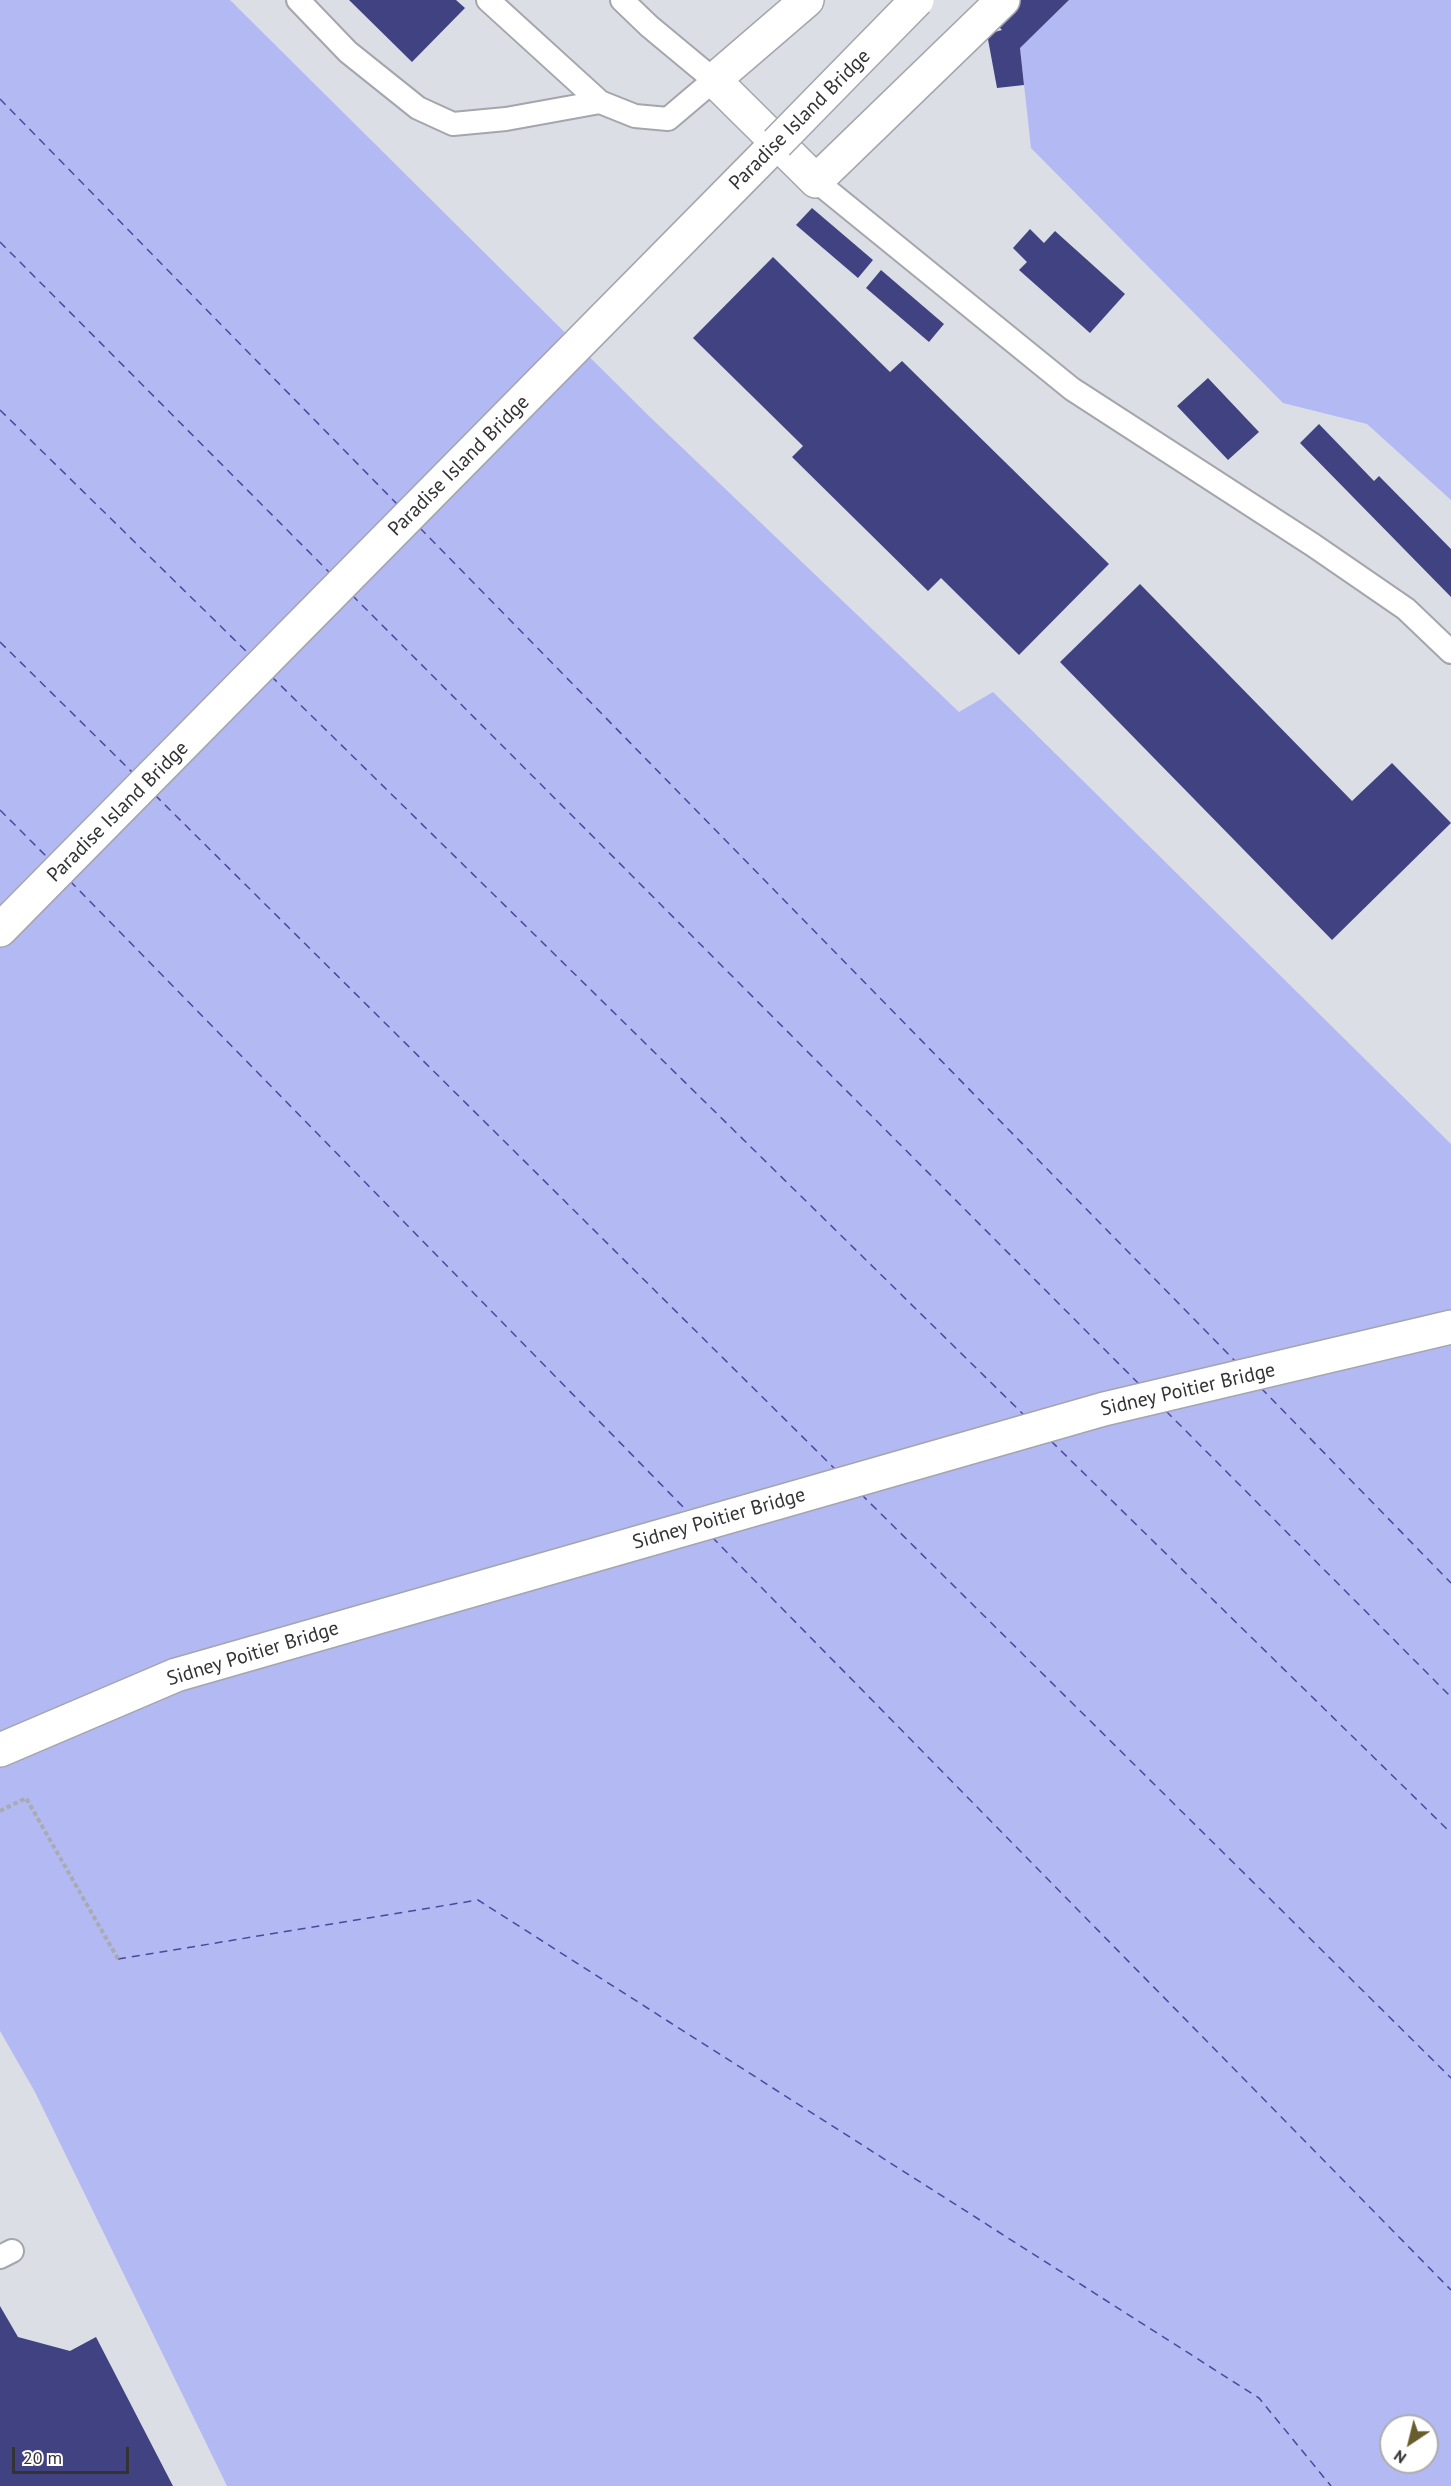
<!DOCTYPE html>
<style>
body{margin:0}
#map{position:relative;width:1451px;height:2486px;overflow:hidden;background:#dcdee6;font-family:"PT Sans",sans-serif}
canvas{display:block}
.north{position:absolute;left:1379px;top:2414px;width:60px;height:60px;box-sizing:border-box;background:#fff;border:2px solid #adadaf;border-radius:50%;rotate:215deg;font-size:16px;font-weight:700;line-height:24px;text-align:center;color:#333336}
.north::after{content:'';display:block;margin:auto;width:21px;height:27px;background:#685e2b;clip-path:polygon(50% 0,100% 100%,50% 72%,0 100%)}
.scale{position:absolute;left:12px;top:2447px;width:117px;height:27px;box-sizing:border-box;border:3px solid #333336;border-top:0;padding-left:8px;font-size:18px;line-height:21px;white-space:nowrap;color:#333336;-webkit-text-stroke:4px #fff;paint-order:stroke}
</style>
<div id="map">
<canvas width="1451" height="2486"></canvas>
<div class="north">N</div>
<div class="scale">20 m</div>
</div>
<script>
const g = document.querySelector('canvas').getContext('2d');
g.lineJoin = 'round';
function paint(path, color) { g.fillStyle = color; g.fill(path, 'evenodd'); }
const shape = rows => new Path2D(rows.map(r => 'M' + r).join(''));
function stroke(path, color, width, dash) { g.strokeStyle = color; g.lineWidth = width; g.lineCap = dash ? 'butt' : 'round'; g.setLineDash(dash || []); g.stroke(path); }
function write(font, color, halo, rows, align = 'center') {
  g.font = font + ' "PT Sans",sans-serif'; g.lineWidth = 6; g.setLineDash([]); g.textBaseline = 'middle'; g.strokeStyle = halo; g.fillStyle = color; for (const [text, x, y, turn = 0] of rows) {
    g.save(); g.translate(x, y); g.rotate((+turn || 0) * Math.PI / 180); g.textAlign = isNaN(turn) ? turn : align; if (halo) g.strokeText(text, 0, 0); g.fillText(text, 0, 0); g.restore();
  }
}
paint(shape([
 [0,0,230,0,651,418,959,712,993,692,1451,1144,1451,2486,227,2486,35,2092,0,2031],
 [1391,2426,1427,2426,1427,2462,1391,2462],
 [1069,0,1451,0,1451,500,1367,424,1283,403,1031,148,1020,48]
]), '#b3b9f3');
stroke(shape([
 [0,99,398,505],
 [0,242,330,573],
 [0,410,249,654],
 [420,528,1235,1361],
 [352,595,1139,1384],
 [0,642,133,773],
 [271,676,1024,1415],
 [155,795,836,1470],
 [0,810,48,858],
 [70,881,688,1512],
 [1261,1388,1451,1583],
 [1166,1411,1451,1697],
 [1051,1441,1451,1833],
 [861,1494,1451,2078],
 [712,1537,1451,2290],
 [118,1959,478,1900,1259,2398,1331,2486]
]), '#4a499e', 1.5, [8, 6]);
paint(shape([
 [349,0,456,0,465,8,412,62],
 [1013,0,1069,0,1020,48,1024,85,997,88,987,34,1002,30,993,21],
 [812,208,873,260,858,278,796,225],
 [1030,229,1044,243,1055,231,1125,294,1090,333,1019,270,1027,262,1013,248],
 [773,257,890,372,902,361,1109,564,1019,655,941,578,928,591,792,457,803,446,693,338],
 [881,270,944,324,929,342,866,288],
 [1208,378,1259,432,1228,460,1177,406],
 [1319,424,1374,481,1379,476,1451,549,1451,597,1300,443],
 [1140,584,1352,801,1392,763,1451,823,1332,940,1060,662],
 [0,2306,18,2337,70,2351,96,2337,173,2486,0,2486]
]), '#414282');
const lane = shape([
 [298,0,348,52,418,108,453,124,506,119,600,102],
 [488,0,600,102,635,116,668,119,714,80,649,26,622,0],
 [816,181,1072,389,1313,545,1406,609,1451,652],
 [0,2257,12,2251]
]);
const street = shape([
 [807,0,714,80,816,181,1003,0]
]);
const secondary = shape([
 [0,930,777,143],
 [0,1750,176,1675,1104,1409,1451,1327]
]);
stroke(lane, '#a4a5ad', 26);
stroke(street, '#a4a5ad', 36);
stroke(secondary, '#a4a5ad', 36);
stroke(shape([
 [0,1811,26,1798,118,1959]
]), '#a9abb1', 4, [4.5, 3]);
stroke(lane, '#fff', 22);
stroke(street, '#fff', 33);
stroke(secondary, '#fff', 33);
const secondaryBridge = shape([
 [777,143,917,0]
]);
stroke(secondaryBridge, '#a4a5ad', 36, []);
stroke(secondaryBridge, '#fff', 33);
write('20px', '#333336', '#fff', [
 ["Paradise Island Bridge",800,120,-45],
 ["Paradise Island Bridge",459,466,-45],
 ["Paradise Island Bridge",118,812,-45],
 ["Sidney Poitier Bridge",1188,1390,-13],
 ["Sidney Poitier Bridge",719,1519,-16],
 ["Sidney Poitier Bridge",253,1654,-17]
]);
</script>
